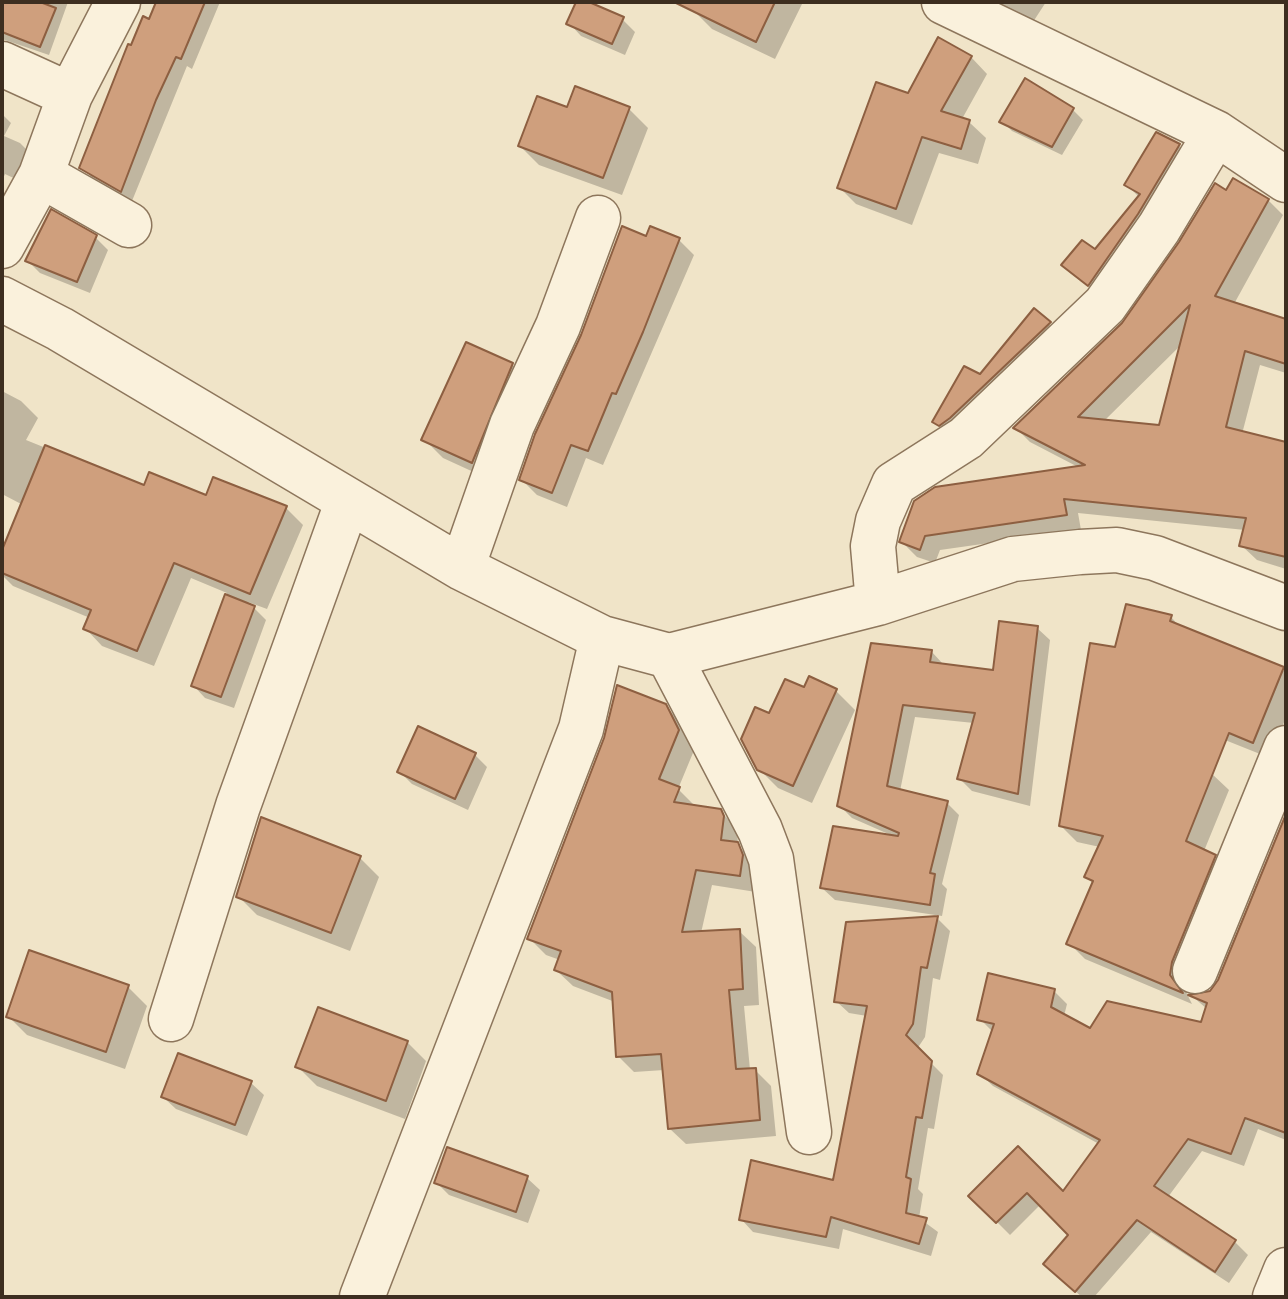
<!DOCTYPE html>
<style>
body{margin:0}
#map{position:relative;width:1288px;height:1299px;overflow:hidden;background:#f0e4c8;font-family:Bitter,serif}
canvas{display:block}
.frame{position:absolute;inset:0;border:4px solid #3d2e20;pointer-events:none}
</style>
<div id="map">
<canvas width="1288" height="1299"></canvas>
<div class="frame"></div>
</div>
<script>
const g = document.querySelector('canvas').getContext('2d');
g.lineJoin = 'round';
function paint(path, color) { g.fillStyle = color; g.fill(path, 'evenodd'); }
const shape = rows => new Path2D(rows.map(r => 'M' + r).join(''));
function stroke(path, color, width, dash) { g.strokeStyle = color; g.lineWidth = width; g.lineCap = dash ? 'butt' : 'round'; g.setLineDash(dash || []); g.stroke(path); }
paint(shape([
 [2,2,68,2,49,55,2,39],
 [158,2,220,2,192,69,187,66,132,201,92,178,82,167,132,48],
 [578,2,622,19,635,32,625,55,581,36,569,23],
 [697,2,803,2,775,59,712,29,693,10],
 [994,2,1046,2,1033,22],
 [971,57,987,74,962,119,969,122,986,138,978,164,939,153,912,225,856,204,839,187,908,95],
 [568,109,629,109,648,128,622,195,539,165,520,146],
 [1073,110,1083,120,1062,155,1012,131,1002,121],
 [2,114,11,123,4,136,20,143,34,157,22,182,5,174,2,181],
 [1157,135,1179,146,1191,158,1101,297,1064,265,1095,252,1140,198,1127,185],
 [1227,192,1268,200,1283,215,1234,304,1286,319,1286,373,1260,365,1242,434,1286,444,1286,569,1257,560,1241,545,1245,530,1078,513,1081,530,940,550,935,563,917,557,902,542,1080,468,1030,442,1016,428,1124,324],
 [1183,343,1160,427,1103,422],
 [95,237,108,250,90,293,40,273,28,261],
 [647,239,679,240,694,255,603,465,586,458,567,507,537,495,522,480],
 [1034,311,1062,336,947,434,935,422,980,377],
 [512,365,531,384,491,480,443,458,424,439],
 [2,391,21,401,38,418,26,440,145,488,286,508,303,525,267,609,248,602,266,620,234,708,205,698,193,685,227,593,191,578,154,666,102,646,86,629,90,618,13,586,2,575,2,555,23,505,2,494],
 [1171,617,1181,628,1286,672,1286,717,1270,758,1140,706,1229,790,1204,851,1224,869,1184,988,1192,1004,1085,959,1069,943,1094,884,1086,877,1100,847,1077,842,1061,826,1117,650],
 [1037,628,1050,640,1030,806,972,791,959,778,974,723,915,717,900,791,947,803,959,815,942,884,947,889,942,916,835,900,822,888,893,836,852,818,839,805,931,651,943,664,994,673],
 [805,689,836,691,855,710,812,803,778,788,758,768,770,716],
 [665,706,682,723,695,748,678,789,695,806,720,811,737,828,738,846,754,861,756,892,712,885,701,933,739,931,756,947,759,1005,744,1006,750,1070,755,1070,771,1086,776,1136,686,1144,669,1128,664,1070,634,1072,618,1056,615,1002,573,986,556,970,560,960,546,955,529,938],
 [475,755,487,767,468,810,412,784,400,772],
 [1286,819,1286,1140,1258,1129,1244,1166,1202,1151,1168,1197,1235,1242,1248,1255,1229,1283,1151,1232,1094,1297,1082,1297,1059,1277,1071,1235,1041,1204,1010,1235,971,1196,1018,1149,1063,1194,1099,1144,993,1086,979,1073,993,1032,980,1019,1054,991,1067,1004,1064,1016,1090,1031,1202,1025,1207,1009,1192,996,1211,993,1220,981],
 [262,820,360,858,379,877,350,951,257,915,238,896],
 [937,918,950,931,940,980,933,978,925,1037,917,1049,943,1075,934,1129,928,1128,918,1189,923,1194,919,1218,938,1232,931,1256,843,1229,839,1249,753,1232,741,1219,835,1182,867,1016,849,1013,836,1001],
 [128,987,147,1006,125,1069,27,1035,8,1016],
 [407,1042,426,1061,405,1119,317,1086,298,1067],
 [251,1083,264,1095,247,1136,176,1109,163,1097],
 [527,1178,540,1190,528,1223,449,1195,436,1182]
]), '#0003');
const building = shape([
 [2,2,40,2,56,8,40,47,2,32,2,2],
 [156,2,205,2,181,59,176,57,156,100,121,192,79,168,128,44,131,45,143,16,149,19,156,2],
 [576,2,589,2,624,17,612,44,566,24,576,2],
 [674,2,775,2,756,42,674,2],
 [938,37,972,56,941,111,970,120,961,149,922,137,896,209,837,188,876,82,908,93,938,37],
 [1025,78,1074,108,1052,147,999,122,1025,78],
 [575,86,630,107,603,178,518,146,537,96,567,107,575,86],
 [1156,132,1180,144,1138,214,1088,286,1061,265,1082,240,1095,249,1140,194,1124,185,1156,132],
 [1233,178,1269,199,1215,296,1286,319,1286,364,1245,351,1226,427,1286,442,1286,557,1239,546,1246,518,1064,499,1067,515,925,536,920,550,899,542,914,501,935,487,1085,465,1013,428,1122,323,1179,242,1215,183,1226,190,1233,178],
 [1190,305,1159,425,1078,417,1190,305],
 [51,209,97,235,77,282,25,261,51,209],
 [622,226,646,236,650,226,680,238,643,332,616,394,612,393,588,451,571,445,552,493,519,480,535,434,581,335,622,226],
 [1034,308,1051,322,950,418,939,426,932,422,964,366,980,374,1034,308],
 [466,342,513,363,472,463,421,440,466,342],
 [45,445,144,485,149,472,206,495,213,477,287,506,250,594,174,563,137,651,83,629,91,610,2,573,2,550,45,445],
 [225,594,255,606,221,697,191,686,225,594],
 [1126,604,1172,615,1170,621,1284,667,1253,743,1229,733,1186,841,1216,855,1172,962,1170,975,1183,993,1066,944,1093,881,1084,877,1103,836,1059,826,1090,643,1115,647,1126,604],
 [999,621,1038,626,1018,794,957,779,975,713,903,705,887,786,948,801,930,873,935,874,930,905,820,888,833,826,898,836,899,833,837,806,871,643,932,650,930,662,993,670,999,621],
 [809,676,837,689,793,786,757,770,741,739,755,707,769,713,785,679,804,687,809,676],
 [617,685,666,704,679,730,659,779,680,787,674,802,721,809,724,816,721,840,738,842,743,855,740,876,696,870,682,932,740,929,743,989,729,990,736,1069,756,1068,760,1120,668,1129,661,1054,616,1057,612,992,554,970,561,951,527,939,604,738,617,685],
 [418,726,476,753,455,799,397,772,418,726],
 [1286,814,1286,1133,1245,1118,1231,1154,1188,1139,1154,1186,1236,1240,1215,1272,1137,1220,1075,1292,1043,1264,1068,1235,1027,1193,996,1223,968,1196,1018,1146,1063,1191,1100,1140,977,1074,994,1024,977,1020,988,973,1055,989,1051,1007,1090,1028,1107,1001,1201,1022,1207,1003,1188,995,1210,991,1218,980,1286,814],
 [261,817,361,856,331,933,236,897,261,817],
 [938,916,927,968,921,967,913,1024,906,1035,932,1061,922,1118,916,1117,906,1177,911,1179,906,1213,927,1218,919,1244,831,1217,826,1237,739,1220,751,1160,833,1180,867,1006,834,1002,846,922,938,916],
 [29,950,129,985,106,1052,6,1017,29,950],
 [318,1007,408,1041,386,1101,295,1067,318,1007],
 [178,1053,252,1081,235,1125,161,1097,178,1053],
 [447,1147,528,1176,516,1212,434,1183,447,1147]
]);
paint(building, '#cf9f7d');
stroke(building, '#8d5f41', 2);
const minor = shape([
 [944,2,1216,133,1286,180],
 [2,64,70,95],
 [41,175,129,225],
 [2,246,41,175,70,95,118,2],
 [2,299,60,329,462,568,602,638,669,656,878,603,1013,559,1080,552,1117,550,1155,558,1286,608],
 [462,568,512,425,558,326,598,218],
 [878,603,873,546,878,521,894,484,966,438,1105,305,1159,228,1216,133],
 [669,656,760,830,771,859,809,1132],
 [1195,971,1286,748],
 [171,1019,238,806,347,503],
 [362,1297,581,729,602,638],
 [1275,1297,1286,1270]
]);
stroke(minor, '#8d765c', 47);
stroke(minor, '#faf1dc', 44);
</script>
